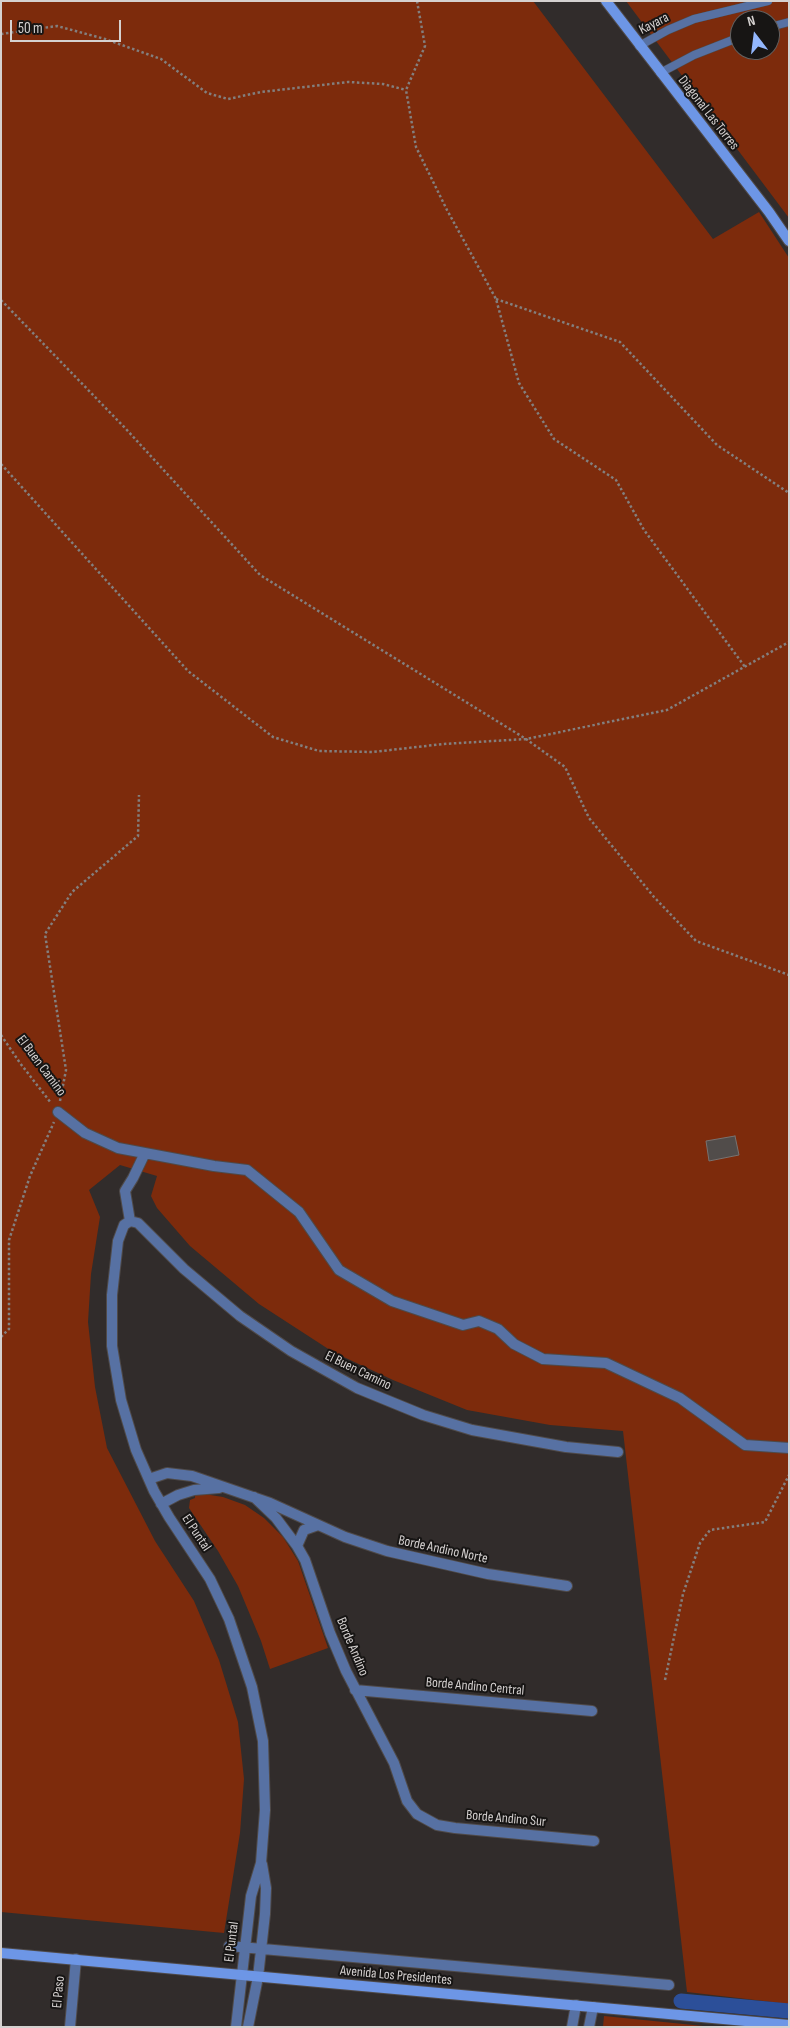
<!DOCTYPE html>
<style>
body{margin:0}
#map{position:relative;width:790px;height:2028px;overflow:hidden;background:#312c2b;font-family:"Sofia Sans Condensed",sans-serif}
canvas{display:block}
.frame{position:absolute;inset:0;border:2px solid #d5d1d0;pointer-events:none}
.north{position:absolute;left:730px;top:10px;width:50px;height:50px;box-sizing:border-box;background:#171514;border:1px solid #63605f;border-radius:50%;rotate:345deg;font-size:14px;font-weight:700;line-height:20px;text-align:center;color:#d5d1d0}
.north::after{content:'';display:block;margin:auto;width:18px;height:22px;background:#93b7fd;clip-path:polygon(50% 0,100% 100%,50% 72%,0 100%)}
.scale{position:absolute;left:10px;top:20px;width:111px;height:22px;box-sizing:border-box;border:2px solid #d5d1d0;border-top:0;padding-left:6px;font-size:15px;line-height:18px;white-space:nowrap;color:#d5d1d0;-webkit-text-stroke:4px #171514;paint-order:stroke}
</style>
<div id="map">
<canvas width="790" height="2028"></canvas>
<div class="frame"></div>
<div class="north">N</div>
<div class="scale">50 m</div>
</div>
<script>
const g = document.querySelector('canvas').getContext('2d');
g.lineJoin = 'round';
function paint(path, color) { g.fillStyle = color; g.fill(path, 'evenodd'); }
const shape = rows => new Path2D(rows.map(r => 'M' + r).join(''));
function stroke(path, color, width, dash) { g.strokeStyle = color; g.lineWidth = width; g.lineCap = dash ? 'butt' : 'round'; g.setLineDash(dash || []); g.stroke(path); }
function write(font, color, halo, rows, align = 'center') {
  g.font = font + ' "Sofia Sans Condensed",sans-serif'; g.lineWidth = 4; g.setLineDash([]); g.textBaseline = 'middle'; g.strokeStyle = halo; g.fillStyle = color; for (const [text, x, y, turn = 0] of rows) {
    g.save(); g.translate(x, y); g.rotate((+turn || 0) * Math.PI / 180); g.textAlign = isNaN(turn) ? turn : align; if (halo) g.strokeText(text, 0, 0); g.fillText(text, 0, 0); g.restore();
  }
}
paint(shape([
 [1,1,533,1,713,239,759,212,789,258,789,2004,687,1992,623,1431,550,1425,467,1410,393,1380,333,1352,259,1304,190,1246,157,1208,151,1196,157,1176,120,1165,89,1190,100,1217,91,1274,88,1322,95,1387,107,1448,155,1541,194,1601,219,1660,238,1722,244,1779,240,1833,224,1933,1,1912],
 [626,1,789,1,789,218,680,73],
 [740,20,770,20,770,50,740,50],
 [204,1494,223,1497,245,1505,264,1518,283,1537,298,1561,328,1648,270,1669,261,1641,238,1586,218,1551,189,1508,190,1500,195,1498,195,1495],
 [604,2016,713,2027,603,2027]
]), '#7d2b0c');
stroke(shape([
 [681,2001,789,2011]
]), '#2c4f99', 15);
const building = shape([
 [735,1136,739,1155,709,1161,706,1141,735,1136]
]);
paint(building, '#514c4a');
stroke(building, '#787270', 1);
const lane = shape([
 [770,27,789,22],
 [639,46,668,30,694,19,768,1],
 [660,73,694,55,740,37]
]);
const street = shape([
 [58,1112,85,1133,118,1148,214,1166,247,1170,299,1212,339,1270,392,1301,463,1325,479,1321,498,1329,514,1344,543,1359,606,1363,680,1398,745,1445,789,1448],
 [130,1221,124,1225,118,1241,112,1295,112,1346,121,1400,136,1450,154,1491,169,1517,210,1579,229,1619,252,1687,263,1741,265,1810,261,1863,251,1896,236,2027],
 [130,1221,138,1223,184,1269,240,1316,291,1351,357,1388,423,1415,472,1430,566,1447,618,1452],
 [130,1221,125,1191,133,1178,145,1153],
 [149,1479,167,1473,192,1476,270,1503,345,1537,387,1551,488,1574,567,1586],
 [254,1497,276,1518,297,1546,305,1560,330,1633,346,1671,394,1763,407,1801,417,1814,437,1825,455,1828,594,1841],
 [161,1504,178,1495,194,1490,219,1488],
 [297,1546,304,1530,318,1525],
 [355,1690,592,1711],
 [229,1946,669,1985],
 [70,2027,76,1959],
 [248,2027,258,1977,265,1914,266,1888,262,1864],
 [572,2027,576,2005],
 [589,2027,593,2007]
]);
const secondary = shape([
 [606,1,769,212,789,241],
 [1,1953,789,2025]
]);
stroke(lane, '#4f4a49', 9);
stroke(street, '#4f4a49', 12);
stroke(secondary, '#4f4a49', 12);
stroke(shape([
 [417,1,425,46,406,90,416,147,447,210,496,299,519,383,554,439,616,480,644,530,745,667],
 [1,34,57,26,105,39,161,59,207,93,228,99,261,92,348,82,383,84,406,90],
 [496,299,620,342,717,445,789,493],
 [1,300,126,429,260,575,526,739,565,767,589,818,654,897,696,941,789,975],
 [1,464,188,671,273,737,319,751,373,752,443,744,526,739,667,710,789,642],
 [1,1035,20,1063,51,1103],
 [60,1101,66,1070,45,934,72,892,138,836,139,795],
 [1,1337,9,1329,9,1240,30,1176,54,1122],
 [665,1680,683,1594,700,1543,710,1530,765,1522,789,1475]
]), '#837f7e', 2.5, [2.5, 2.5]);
stroke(lane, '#5771a3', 8);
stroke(street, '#5771a3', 10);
stroke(secondary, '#6d96e6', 10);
write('14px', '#d5d1d0', '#171514', [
 ["Kayara",654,24,-27],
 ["Diagonal Las Torres",708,113,52],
 ["El Buen Camino",41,1066,53],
 ["El Buen Camino",358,1371,26],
 ["El Puntal",196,1533,56],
 ["Borde Andino Norte",443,1550,12],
 ["Borde Andino",352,1647,67],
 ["Borde Andino Central",475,1687,5],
 ["Borde Andino Sur",506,1819,5],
 ["El Puntal",232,1942,-83],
 ["Avenida Los Presidentes",396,1976,5],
 ["El Paso",59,1992,-85]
]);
</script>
